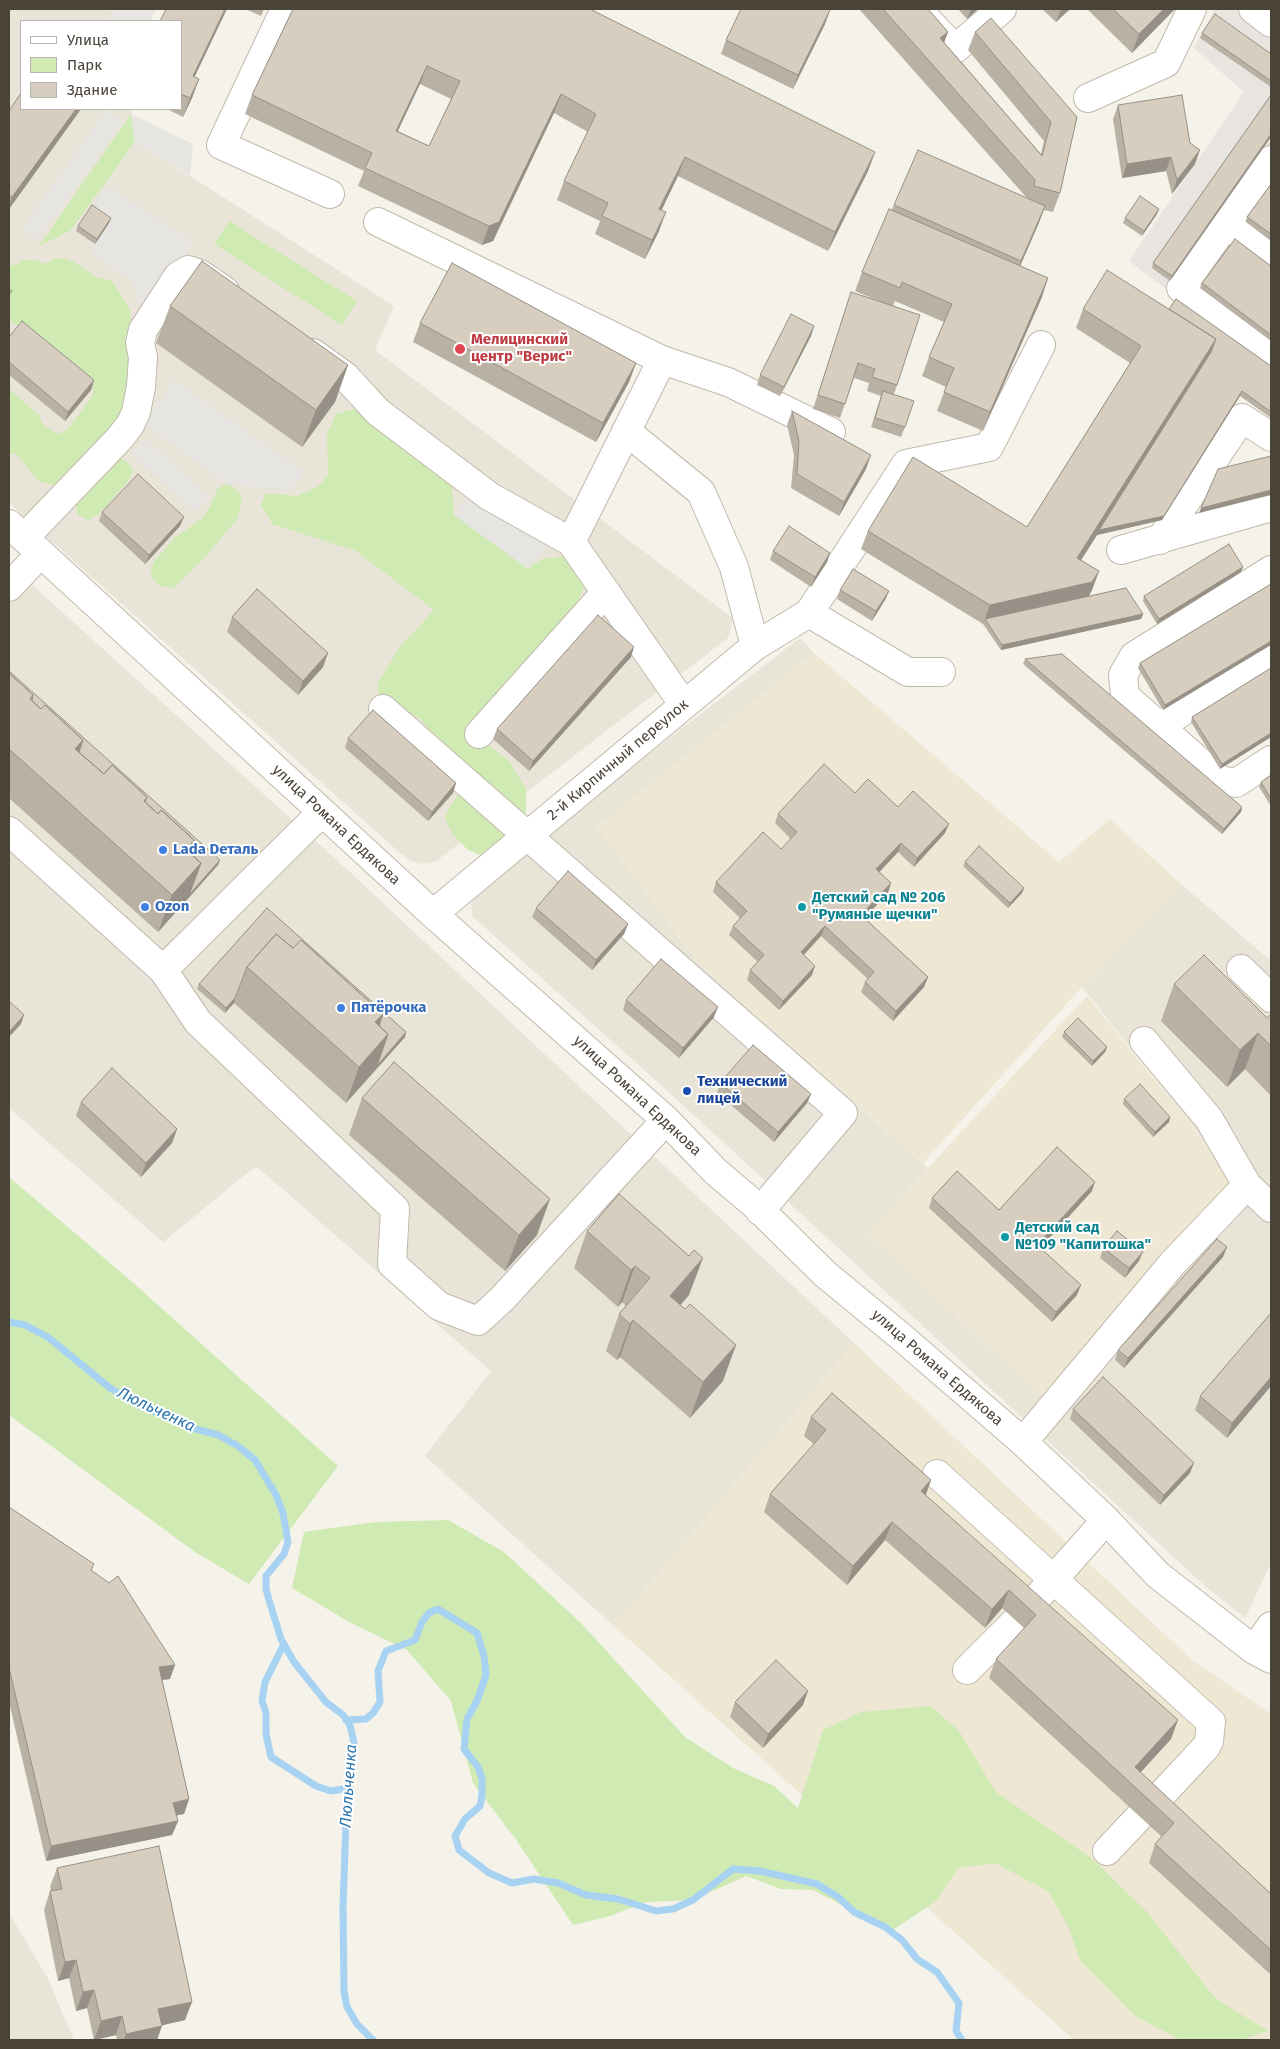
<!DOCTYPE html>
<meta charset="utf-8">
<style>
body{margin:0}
#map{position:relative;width:1280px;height:2049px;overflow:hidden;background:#f5f2ea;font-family:"Fira Sans",sans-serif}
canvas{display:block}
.frame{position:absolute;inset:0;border:10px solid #4a4338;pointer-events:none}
.legend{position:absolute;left:20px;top:20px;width:162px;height:90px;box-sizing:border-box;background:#fff;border:1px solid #b7b4af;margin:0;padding:6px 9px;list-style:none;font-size:15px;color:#4a4338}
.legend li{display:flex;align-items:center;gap:10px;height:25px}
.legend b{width:25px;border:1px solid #b7b4af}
</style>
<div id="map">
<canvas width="1280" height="2049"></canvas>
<div class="frame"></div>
<ul class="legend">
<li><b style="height:6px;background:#fff"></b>Улица</li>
<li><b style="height:14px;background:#d0eab3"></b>Парк</li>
<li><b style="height:14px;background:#d7cebf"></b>Здание</li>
</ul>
</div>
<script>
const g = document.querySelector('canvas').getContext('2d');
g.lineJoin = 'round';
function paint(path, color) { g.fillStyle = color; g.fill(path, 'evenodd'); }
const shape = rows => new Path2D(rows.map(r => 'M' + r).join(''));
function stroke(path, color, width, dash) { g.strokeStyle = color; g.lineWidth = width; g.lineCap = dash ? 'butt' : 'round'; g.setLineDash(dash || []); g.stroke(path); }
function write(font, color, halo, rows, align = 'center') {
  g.font = font + ' "Fira Sans",sans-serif'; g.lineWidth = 4; g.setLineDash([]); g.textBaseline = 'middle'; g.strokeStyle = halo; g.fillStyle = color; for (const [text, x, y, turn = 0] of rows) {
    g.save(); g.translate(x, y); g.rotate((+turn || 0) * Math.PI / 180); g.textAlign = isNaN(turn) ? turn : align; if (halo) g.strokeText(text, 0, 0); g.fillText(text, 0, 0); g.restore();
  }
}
paint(shape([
 [9,9,116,9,108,21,21,21,21,109,131,109,135,141,394,306,375,350,733,618,728,638,435,862,421,864,411,861,400,853,9,503],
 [9,564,352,874,854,1343,614,1626,425,1456,491,1371,256,1166,163,1242,9,1108],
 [800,638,814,653,597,827,697,962,928,1168,868,1234,1233,1177,1082,987,1182,885,1271,961,1271,1563,1245,1618,1205,1586,672,1095,472,916,471,894,490,875],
 [9,1913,47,1977,74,2040,9,2040]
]), '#e9e4d8');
paint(shape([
 [1215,9,1271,9,1271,368,1129,261,1244,92,1194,48]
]), '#e8e4df');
paint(shape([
 [814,653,1059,862,1110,819,1182,885,1082,987,923,1163,697,962,596,827],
 [1087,996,1233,1177,1043,1397,867,1234],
 [854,1343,1192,1660,1271,1714,1271,2040,1074,2040,614,1626]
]), '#eee7d4');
paint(shape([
 [131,114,135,141,127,153,70,231,39,246],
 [229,221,357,301,342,325,214,244],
 [63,258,74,262,94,276,112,281,130,310,136,362,119,422,64,489,39,481,16,454,9,453,9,389,39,415,43,425,58,434,68,429,91,398,94,389,46,345,9,320,9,265,15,265,23,260,36,260,45,264,54,259],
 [355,409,393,434,452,486,454,515,528,568,542,559,565,556,586,582,571,618,506,693,487,703,471,732,509,761,526,789,526,814,510,837,492,853,480,855,468,850,453,835,445,818,449,808,458,795,458,787,438,766,429,731,421,719,379,697,377,684,400,647,434,610,356,551,272,524,261,505,266,493,297,496,319,486,328,475,327,434,336,414],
 [122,459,128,463,133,471,129,480,99,514,88,520,78,515,76,504,105,467],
 [227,484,238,491,242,500,238,518,206,556,173,588,159,586,150,575,154,562,175,537,200,520,208,511,218,488],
 [9,1177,130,1280,338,1466,249,1584,195,1552,9,1415],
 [448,1520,504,1552,581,1623,685,1737,733,1768,774,1786,798,1808,823,1730,861,1712,930,1706,959,1731,996,1792,1091,1858,1147,1912,1215,1998,1268,2031,1241,2040,1181,2040,1135,2016,1080,1960,1069,1928,1048,1891,995,1863,958,1868,935,1902,891,1931,813,1890,781,1889,746,1876,693,1900,646,1902,610,1916,573,1925,517,1841,473,1783,451,1701,407,1650,351,1623,292,1588,304,1532,376,1522]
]), '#d0eab3');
paint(shape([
 [116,9,156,9,150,21,108,21],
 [107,109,123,121,38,240,22,229],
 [131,114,193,144,190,175,135,141],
 [107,186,193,242,143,315,133,283,89,252,109,223,90,210],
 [174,380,304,472,290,491,227,484,144,424],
 [145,439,210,497,196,512,131,454],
 [475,486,556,534,528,569,454,515]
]), '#e7e5e2');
stroke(shape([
 [9,1322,25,1325,49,1338,110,1388,139,1405,192,1428,218,1435,238,1446,255,1460,276,1495,283,1513,288,1542,284,1554,266,1576,266,1589,269,1600,281,1639,294,1662,326,1702,343,1715,350,1725,354,1743,346,1821,343,1907,344,1991,347,2007,357,2024,373,2040],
 [284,1644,265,1682,262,1701,266,1713,266,1734,271,1757,316,1786,331,1791,349,1788],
 [346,1720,366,1719,373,1713,380,1702,378,1671,386,1651,415,1640,422,1622,429,1613,438,1609,477,1633,484,1656,486,1675,477,1701,467,1719,464,1749,478,1767,482,1779,482,1795,480,1806,465,1819,455,1836,459,1850,489,1873,512,1883,534,1879,558,1883,586,1895,618,1899,656,1911,673,1909,693,1900,733,1869,760,1871,817,1884,838,1897,854,1912,885,1927,902,1940,917,1959,937,1972,959,2003,956,2031,962,2040]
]), '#a7d2f2', 7);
const minor = shape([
 [285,9,221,145,330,194],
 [917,9,955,49,1002,9],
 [1253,9,1271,23],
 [1088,98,1166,63,1192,9],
 [1271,160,1181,288,1271,355],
 [378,222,662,360],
 [1226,224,1271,258],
 [313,353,345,376,378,412,489,496,571,542,684,705],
 [626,431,701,492,734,567,755,646],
 [9,524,433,914,666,1120,716,1172,754,1204,825,1274,899,1335,1023,1442,1106,1520,1158,1575,1254,1650,1271,1659],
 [24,538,119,439,130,425,136,412,141,387,143,357,140,343,143,330,178,276,188,270,200,274,225,291],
 [1160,540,1242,418,1271,437],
 [571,542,662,360,728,382,831,432],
 [1121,550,1271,507],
 [1271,570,1134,656,1123,675,1125,696,1220,780,1236,783,1271,760],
 [9,587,41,553],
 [809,613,908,672,941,672],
 [383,709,843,1113,760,1211],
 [1159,726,1271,658],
 [479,734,606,592],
 [9,831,163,970,198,1022,395,1209,392,1264,439,1306,478,1321,502,1299,666,1120],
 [433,914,755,646,809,613,906,464,989,447,1041,345],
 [1241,969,1271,998],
 [163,970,322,812],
 [1144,1041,1209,1119,1247,1185],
 [1023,1442,1172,1264,1247,1185,1271,1208],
 [937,1474,1211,1722,1209,1741,1206,1747,1150,1807],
 [1027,1609,1106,1520],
 [1254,1650,1271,1626],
 [967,1670,1015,1622],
 [1107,1851,1140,1816]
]);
stroke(minor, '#c1baac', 30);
stroke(minor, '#fff', 28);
paint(shape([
 [245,9,264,9,261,16],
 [293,9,875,152,868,171,828,251,678,176,661,210,659,231,645,259,595,234,600,221,557,200,564,181,588,132,554,113,493,241,482,245,358,186,364,171,245,114,252,95],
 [420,84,451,99,429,146,398,131],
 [859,9,928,9,948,32,944,42,1041,154,1044,141,968,50,975,32,1077,117,1060,193,1053,212,1044,210,1038,225,1020,266,1042,297,983,431,937,411,946,387,922,376,929,357,944,322,895,301,893,306,897,385,894,394,905,427,901,437,871,427,881,396,867,391,869,383,854,378,840,418,813,409,851,292,883,303,855,291,862,272,894,205,1027,198],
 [958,9,978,9,967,19],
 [1042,9,1070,9,1056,22],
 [1087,9,1175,9,1132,53],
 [830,10,825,24,793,89,721,54,726,40],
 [181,21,195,77,199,79,192,98,183,117,167,109,181,109],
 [1202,33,1271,54,1271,87,1200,38],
 [1271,95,1170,281,1152,268,1153,263],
 [1118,105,1190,143,1195,164,1172,194,1166,171,1122,178,1113,119],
 [21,109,81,109,9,209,9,111],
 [1271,184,1271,241,1246,222,1247,217],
 [1159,209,1157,214,1142,236,1123,223,1125,218],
 [111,218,109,223,95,244,76,231,78,226],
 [1271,266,1271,341,1200,288,1202,283],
 [170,306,348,365,335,402,302,447,156,343],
 [1083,309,1169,309,1271,366,1271,418,1240,396,1162,520,1097,535,1081,560,1099,571,1092,590,1089,596,1143,614,1141,619,1001,650,983,624,861,549,868,531,1027,527,1130,363,1076,328],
 [420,323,636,363,629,382,596,442,413,342],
 [814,326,811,336,780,396,757,385,760,375],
 [9,337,94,380,91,390,65,421,9,375],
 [792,411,866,469,839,516,791,488,794,455,787,425],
 [102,512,180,526,145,564,99,521],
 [773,551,830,553,827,562,811,587,770,560],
 [1241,572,1157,624,1143,601,1144,596],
 [1271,584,1163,710,1138,668,1140,663],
 [840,590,889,591,885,600,872,621,837,599],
 [232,617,323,667,298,695,227,632],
 [631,657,529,771,493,739,497,729],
 [1025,659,1242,807,1241,812,1222,834,1023,664],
 [1271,668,1271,737,1220,769,1191,722,1192,717],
 [9,671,218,865,158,932,9,798],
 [348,738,456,783,453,793,428,821,345,748],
 [1271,775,1271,806,1259,787,1261,782],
 [855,793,898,807,945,833,914,867,898,852,879,872,888,893,864,918,928,977,924,987,893,1021,861,992,865,982,868,979,821,936,804,955,812,975,779,1010,747,980,750,970,758,962,729,935,733,926,740,918,713,892,716,882,781,849,791,839,775,823,778,814],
 [965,862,1024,888,1022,893,1008,908,963,866],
 [267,908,406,1032,405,1037,346,1103,234,1003,225,1013,197,989,199,984],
 [536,908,628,924,624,934,592,970,532,917],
 [1174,984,1267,1018,1271,1014,1271,1096,1245,1069,1227,1087,1161,1021],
 [626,1000,714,1017,679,1058,623,1010],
 [1064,1032,1107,1047,1105,1052,1092,1066,1062,1037],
 [720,1083,811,1094,807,1103,774,1142,717,1093],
 [362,1098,537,1235,505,1271,349,1135],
 [1124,1099,1170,1117,1169,1122,1153,1137,1123,1104],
 [81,1102,177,1129,172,1143,141,1177,76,1116],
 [1092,1191,1040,1248,1077,1295,1052,1322,929,1208,932,1198,999,1210],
 [587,1231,689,1295,680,1305,723,1381,690,1418,620,1357,617,1360,606,1351,619,1314,626,1306,622,1302,618,1307,574,1268],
 [1103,1248,1139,1261,1125,1278,1100,1258],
 [1223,1257,1124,1368,1115,1360,1118,1350],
 [1271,1386,1227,1438,1195,1410,1200,1396],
 [1073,1409,1190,1473,1160,1505,1070,1419],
 [811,1417,931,1480,926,1495,1171,1739,1140,1772,1271,1894,1271,1975,1149,1863,1155,1844,1162,1837,989,1678,996,1659,1024,1628,1002,1608,985,1628,885,1540,847,1585,764,1512,770,1494,814,1444,804,1436],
 [9,1507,92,1571,109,1583,170,1679,162,1680,189,1799,184,1814,176,1815,178,1821,172,1835,46,1861,9,1702],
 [735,1702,803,1705,763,1748,730,1717],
 [57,1868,185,2020,162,2025,157,2040,117,2040,116,2035,94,2040,87,2008,76,2011,69,1978,58,1981,44,1910,50,1891,51,1891,50,1887]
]), '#b9b1a4');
paint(shape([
 [225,9,227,9,186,95,193,76],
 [971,9,978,9,967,19],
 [1061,9,1070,9,1056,22],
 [1164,9,1175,9,1132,53,1139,34],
 [830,10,825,24,793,89,798,75],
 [948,32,941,51,940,38],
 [427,66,420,84,389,149,396,131],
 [199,79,192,98,183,117,190,98],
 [561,94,554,113,493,241,482,245,489,226],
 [76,109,81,109,9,209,9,206,12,197],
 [1271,134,1271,137,1170,281,1172,276],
 [1200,150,1195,164,1172,194,1177,180],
 [875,152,868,171,828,251,835,232],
 [685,157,678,176,653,228,659,209],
 [1171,157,1166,171,1122,178,1127,164],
 [1045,206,1038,225,1014,280,1021,261],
 [1159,209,1157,214,1142,236,1144,231],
 [666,212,659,231,645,259,652,240],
 [111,218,109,223,95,244,97,239],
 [1048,278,1042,297,983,431,990,412],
 [814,326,811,336,780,396,784,387],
 [1216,339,1242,391,1240,396,1162,520,1097,535,1071,576,1077,558],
 [636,363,629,382,596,442,603,423],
 [348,365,335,402,302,447,316,410],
 [94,380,91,390,65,421,68,412],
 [871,455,866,469,839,516,844,502],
 [1271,490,1271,495,1199,513,1201,508],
 [184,517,180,526,145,564,149,555],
 [830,553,827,562,811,587,815,577],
 [1243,567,1241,572,1157,624,1159,619],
 [1099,571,1092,590,1086,601,985,619,983,624,990,605],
 [889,591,885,600,872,621,876,611],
 [1143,614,1141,619,1001,650,1002,645],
 [1271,641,1271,645,1163,710,1165,705],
 [634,647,631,657,529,771,533,761],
 [328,653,323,667,298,695,303,681],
 [1271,733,1271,737,1220,769,1222,764],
 [83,740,70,777,75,749],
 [456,783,453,793,428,821,432,812],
 [1242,807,1241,812,1222,834,1224,829],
 [949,824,945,833,914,867,917,858],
 [194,840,181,876,186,850],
 [901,843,898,852,873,879,876,869],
 [220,860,218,865,158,932,172,895,201,863],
 [891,883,888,893,858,925,861,915],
 [1024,888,1022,893,1008,908,1010,903],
 [628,924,624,934,592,970,596,960],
 [825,926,821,936,797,962,801,952],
 [815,966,812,975,779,1010,783,1001],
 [928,977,924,987,893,1021,896,1011],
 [235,998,234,1003,225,1013,226,1008],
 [718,1007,714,1017,679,1058,683,1048],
 [383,1014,370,1050,375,1022],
 [24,1015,21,1024,9,1037,9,1032],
 [406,1032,405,1037,346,1103,359,1067,388,1034],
 [1258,1033,1245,1069,1227,1087,1240,1050],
 [1107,1047,1105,1052,1092,1066,1093,1061],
 [811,1094,807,1103,774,1142,778,1132],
 [1170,1117,1169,1122,1153,1137,1155,1132],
 [177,1129,172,1143,141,1177,146,1163],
 [1095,1182,1092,1191,1034,1255,1037,1245],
 [550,1199,537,1235,505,1271,519,1235],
 [1227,1247,1223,1257,1124,1368,1128,1358],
 [1143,1252,1139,1261,1125,1278,1129,1268],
 [703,1258,689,1295,657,1332,670,1296],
 [635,1266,622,1302,618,1307,631,1270],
 [1081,1285,1077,1295,1052,1322,1056,1312],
 [633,1320,620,1357,617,1360,630,1324],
 [736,1345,723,1381,690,1418,703,1382],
 [1271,1377,1271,1386,1227,1438,1232,1423],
 [1194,1463,1190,1473,1160,1505,1164,1495],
 [931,1480,924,1499,921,1491],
 [892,1522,885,1540,847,1585,853,1566],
 [1009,1590,1002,1608,985,1628,992,1609],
 [175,1665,170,1679,154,1681,159,1667],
 [808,1691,803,1705,763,1748,768,1734],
 [1178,1720,1171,1739,1131,1783,1135,1767],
 [189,1799,184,1814,168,1817,173,1803],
 [178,1821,172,1835,46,1861,51,1846],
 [76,1960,69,1978,58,1981,65,1962],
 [94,1990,87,2008,76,2011,83,1992],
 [192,2002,185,2020,151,2028,158,2009],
 [122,2016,116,2035,94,2040,101,2021],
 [162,2026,157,2040,124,2040,126,2034]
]), '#969086');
const building = shape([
 [166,9,225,9,193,76,199,79,190,98,181,94,181,21,160,21,166,9],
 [293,9,590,9,875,152,835,232,685,157,659,209,666,212,652,240,602,216,608,203,564,181,596,114,561,94,499,222,489,226,365,168,372,153,252,95,293,9],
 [427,66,460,81,429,146,396,131,427,66],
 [741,9,827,9,830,10,798,75,726,40,741,9],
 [883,9,928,9,948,32,940,38,1042,156,1051,122,975,32,991,18,1077,117,1060,193,1034,186,1035,180,883,9],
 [1113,9,1164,9,1139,34,1113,9],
 [1215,14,1271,54,1271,81,1202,33,1215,14],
 [21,93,21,109,76,109,12,197,9,195,9,111,21,93],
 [1182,95,1190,143,1200,150,1177,180,1171,157,1127,164,1118,105,1182,95],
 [1271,95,1271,134,1172,276,1153,263,1271,95],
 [918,150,1045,206,1021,261,894,205,918,150],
 [1271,184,1271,234,1247,217,1271,184],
 [1140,196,1159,209,1144,231,1125,218,1140,196],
 [92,205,111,218,97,239,78,226,92,205],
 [889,209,1048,278,990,412,944,392,954,368,929,357,952,304,902,282,900,288,862,272,889,209],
 [1235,239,1271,266,1271,335,1202,283,1235,239],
 [202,261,348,365,316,410,170,306,202,261],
 [452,263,636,363,603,423,420,323,452,263],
 [1107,270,1216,339,1077,558,1099,571,1092,582,990,605,868,531,913,457,1027,527,1141,346,1083,309,1107,270],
 [9,289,12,291,9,295,9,289],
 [851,292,920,315,897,385,872,377,875,369,858,363,845,404,818,395,851,292],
 [1176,299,1271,366,1271,412,1242,391,1164,516,1099,530,1211,352,1216,339,1169,309,1176,299],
 [791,314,814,326,784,387,760,375,791,314],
 [22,321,94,380,68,412,9,362,9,337,22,321],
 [883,391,914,401,905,427,875,418,883,391],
 [792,411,871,455,844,502,797,474,799,441,792,411],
 [1271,456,1271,490,1201,508,1218,469,1271,456],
 [138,474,184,517,149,555,102,512,138,474],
 [789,526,830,553,815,577,773,551,789,526],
 [1229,544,1243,567,1159,619,1144,596,1229,544],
 [853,569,889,591,876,611,840,590,853,569],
 [1271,584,1271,641,1165,705,1140,663,1271,584],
 [1126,588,1143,614,1002,645,985,619,1126,588],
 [257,589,328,653,303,681,232,617,257,589],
 [598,615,634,647,533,761,497,729,598,615],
 [1062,654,1242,807,1224,829,1025,659,1062,654],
 [1271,668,1271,733,1222,764,1192,717,1271,668],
 [9,671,220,860,189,895,201,863,190,853,194,840,161,810,158,814,145,802,147,797,112,765,104,774,79,752,83,740,45,705,41,709,32,701,33,695,9,673,9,671],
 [9,673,33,695,30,699,41,709,45,705,83,740,75,749,104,774,112,765,147,797,144,801,158,814,161,810,194,840,186,850,201,863,172,895,9,749,9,673],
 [373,710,456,783,432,812,348,738,373,710],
 [824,764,855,793,868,779,898,807,913,791,949,824,917,858,901,843,876,869,891,883,861,915,928,977,896,1011,865,982,874,972,825,926,801,952,815,966,783,1001,750,970,764,955,733,926,747,911,716,882,763,832,781,849,797,832,778,814,824,764],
 [1271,775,1271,799,1261,782,1271,775],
 [979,846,1024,888,1010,903,965,862,979,846],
 [568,871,628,924,596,960,536,908,568,871],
 [267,908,406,1032,377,1066,388,1034,379,1026,383,1014,301,940,293,948,276,934,247,967,235,998,226,1008,199,984,267,908],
 [276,934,293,948,301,940,383,1014,375,1022,388,1034,359,1067,247,967,276,934],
 [1204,955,1267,1018,1271,1014,1271,1046,1258,1033,1240,1050,1174,984,1204,955],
 [661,959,718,1007,683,1048,626,1000,661,959],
 [9,1001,24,1015,9,1032,9,1001],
 [1078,1018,1107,1047,1093,1061,1064,1032,1078,1018],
 [753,1045,811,1094,778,1132,720,1083,753,1045],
 [394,1062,550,1199,519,1235,362,1098,394,1062],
 [112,1068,177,1129,146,1163,81,1102,112,1068],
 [1140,1084,1170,1117,1155,1132,1124,1099,1140,1084],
 [1057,1147,1095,1182,1037,1245,1081,1285,1056,1312,932,1198,957,1171,999,1210,1057,1147],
 [619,1194,689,1256,694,1250,703,1258,670,1296,685,1309,690,1304,736,1345,703,1382,633,1320,630,1324,619,1314,650,1278,635,1266,631,1270,587,1231,619,1194],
 [1117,1231,1143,1252,1129,1268,1103,1248,1117,1231],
 [1217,1239,1227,1247,1128,1358,1118,1350,1217,1239],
 [1271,1313,1271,1377,1232,1423,1200,1396,1271,1313],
 [1103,1377,1194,1463,1164,1495,1073,1409,1103,1377],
 [832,1393,931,1480,921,1491,1178,1720,1135,1767,1271,1894,1271,1950,1155,1844,1174,1823,996,1659,1036,1615,1009,1590,992,1609,892,1522,853,1566,770,1494,826,1430,811,1417,832,1393],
 [9,1507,94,1564,91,1570,109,1583,118,1576,175,1665,159,1667,189,1799,173,1803,178,1821,51,1846,9,1668,9,1507],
 [776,1660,808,1691,768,1734,735,1702,776,1660],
 [159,1846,192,2002,158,2009,162,2026,126,2034,122,2016,101,2021,94,1990,83,1992,76,1960,65,1962,50,1891,62,1889,57,1868,159,1846]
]);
paint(building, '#d7cebf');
stroke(building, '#969086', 1);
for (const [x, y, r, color] of [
 [460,349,6,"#e0444e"],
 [163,850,5,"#3f7fe0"],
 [145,907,5,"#3f7fe0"],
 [802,907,5,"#0f9aa8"],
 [341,1008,5,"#3f7fe0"],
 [687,1091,5,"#1a4fb4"],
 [1005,1237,5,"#0f9aa8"]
]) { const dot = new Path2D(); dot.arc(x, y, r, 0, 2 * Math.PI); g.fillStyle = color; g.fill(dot); stroke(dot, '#fff', 2); }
write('bold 15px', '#be3a42', '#fff', [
 ["Мелицинский",471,340],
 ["центр \"Верис\"",471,357]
], 'left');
write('15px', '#4a4338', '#fff', [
 ["2-й Кирпичный переулок",618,760,-40],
 ["улица Романа Ердякова",336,825,43],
 ["улица Романа Ердякова",637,1096,43],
 ["улица Романа Ердякова",937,1368,41]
]);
write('bold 15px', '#366cbe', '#fff', [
 ["Lada Dеталь",173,850],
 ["Ozon",155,907],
 ["Пятёрочка",351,1008]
], 'left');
write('bold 15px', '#0d838f', '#fff', [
 ["Детский сад № 206",812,898],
 ["\"Румяные щечки\"",812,915],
 ["Детский сад",1015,1228],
 ["№109 \"Капитошка\"",1015,1245]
], 'left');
write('bold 15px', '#164399', '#fff', [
 ["Технический",697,1082],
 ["лицей",697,1099]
], 'left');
write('italic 16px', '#2d77b0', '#fff', [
 ["Люльченка",156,1410,25],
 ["Люльченка",349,1786,-86]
]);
</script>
